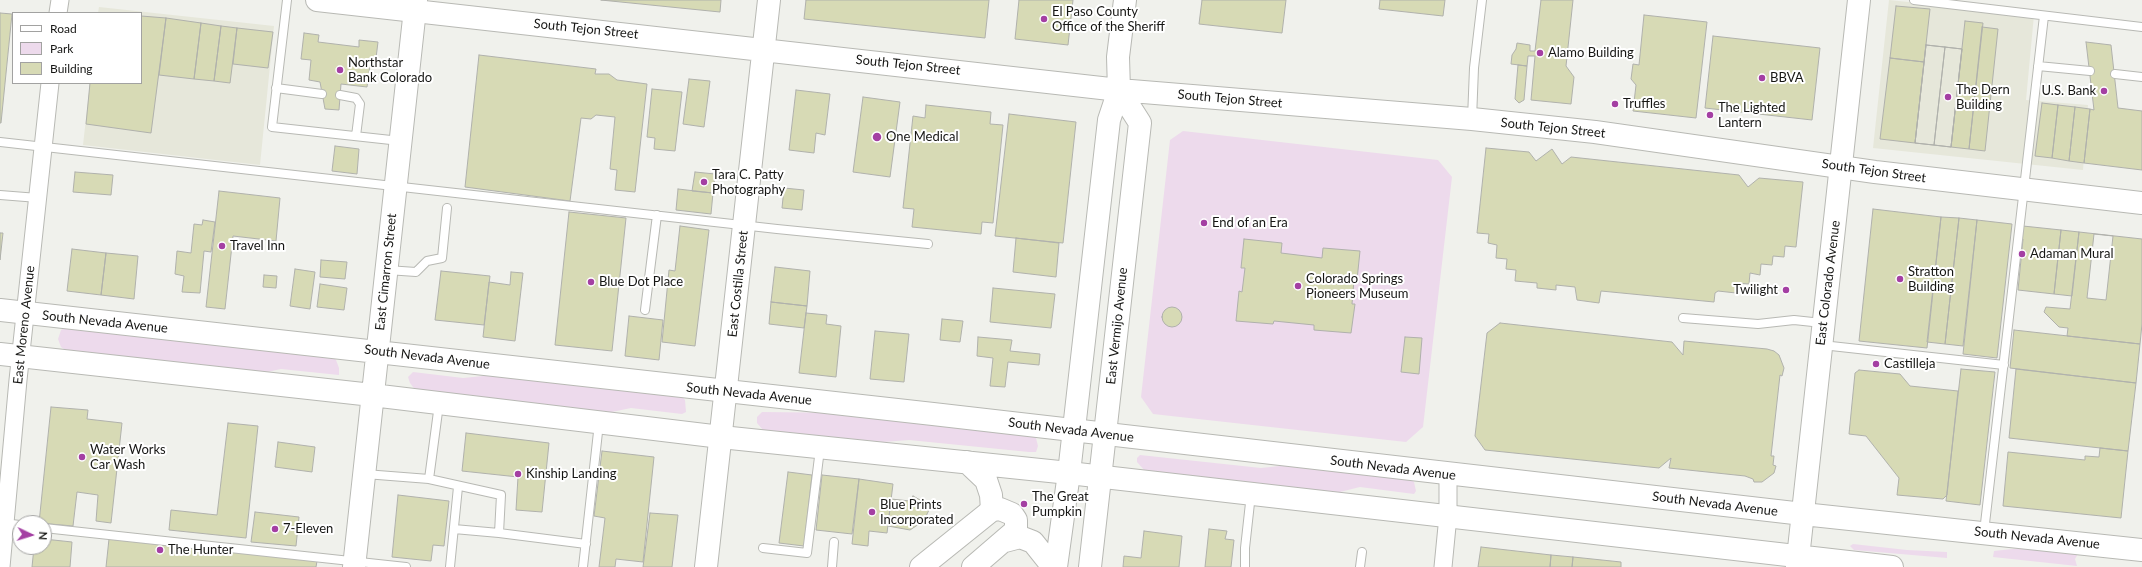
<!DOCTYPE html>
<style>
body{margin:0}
#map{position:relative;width:2142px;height:567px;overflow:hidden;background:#f0f1ec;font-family:Lato,sans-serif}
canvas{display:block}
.legend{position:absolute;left:12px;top:12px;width:130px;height:72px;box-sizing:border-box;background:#fff;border:1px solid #a2a2a1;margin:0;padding:5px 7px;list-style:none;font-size:12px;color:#161614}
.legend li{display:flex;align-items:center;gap:8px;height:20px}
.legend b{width:20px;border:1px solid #a2a2a1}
.north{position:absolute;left:12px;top:515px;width:40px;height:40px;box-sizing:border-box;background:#fff;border:1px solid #a2a2a1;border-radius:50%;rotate:94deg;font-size:11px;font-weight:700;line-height:16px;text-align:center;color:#161614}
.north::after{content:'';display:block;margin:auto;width:14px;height:18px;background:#a43fa3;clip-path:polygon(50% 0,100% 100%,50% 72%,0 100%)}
</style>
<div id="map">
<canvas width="2142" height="567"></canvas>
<ul class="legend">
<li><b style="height:5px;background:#fff"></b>Road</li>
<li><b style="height:11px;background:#eddaec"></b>Park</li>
<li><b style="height:11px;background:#d7dab5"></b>Building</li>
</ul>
<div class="north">N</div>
</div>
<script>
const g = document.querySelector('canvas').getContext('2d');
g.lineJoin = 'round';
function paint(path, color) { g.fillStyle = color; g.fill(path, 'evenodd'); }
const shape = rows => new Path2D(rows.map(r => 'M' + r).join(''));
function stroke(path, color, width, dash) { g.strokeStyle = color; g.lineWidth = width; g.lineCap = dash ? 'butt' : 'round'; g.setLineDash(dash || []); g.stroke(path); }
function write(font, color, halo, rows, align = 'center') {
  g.font = font + ' Lato,sans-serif'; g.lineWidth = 4; g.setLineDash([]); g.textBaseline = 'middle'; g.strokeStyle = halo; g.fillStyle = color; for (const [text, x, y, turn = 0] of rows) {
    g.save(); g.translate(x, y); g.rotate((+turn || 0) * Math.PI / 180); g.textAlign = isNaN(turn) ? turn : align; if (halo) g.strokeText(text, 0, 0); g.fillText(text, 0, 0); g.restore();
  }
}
paint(shape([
 [1889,0,2034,15,2026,100,2088,105,2083,170,1873,148],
 [99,7,274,26,260,165,83,145,90,83,141,83,141,13,98,13]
]), '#e6e7da');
paint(shape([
 [1183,131,1438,160,1452,177,1423,427,1406,442,1153,414,1141,397,1170,140],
 [69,325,330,354,336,360,339,368,339,375,281,369,258,374,70,353,61,347,58,339,61,330],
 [413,372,463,378,493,375,680,394,685,400,686,412,682,414,631,408,607,413,416,391,410,383,408,377],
 [762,412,850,413,1031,433,1036,438,1038,446,1036,452,1029,452,909,440,883,442,763,430,757,423,757,417],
 [1140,455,1261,468,1289,465,1410,479,1414,482,1416,491,1414,494,1360,487,1336,493,1145,471,1137,462,1137,458],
 [1853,544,1907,550,1947,552,1947,558,1854,550,1850,546],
 [2021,548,2078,554,2075,559,2077,566,1993,557,1994,551]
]), '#eddaec');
const building = shape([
 [601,0,721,0,720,12,601,0],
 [806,0,989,0,985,38,804,19,806,0],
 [1019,0,1073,0,1068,45,1015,39,1019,0],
 [1202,0,1286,0,1282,33,1199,24,1202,0],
 [1380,0,1445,0,1443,16,1379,9,1380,0],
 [1541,0,1573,0,1566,66,1574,77,1571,104,1531,100,1535,56,1528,56,1527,66,1511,64,1512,55,1516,49,1517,43,1530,45,1530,51,1535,51,1541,0],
 [1896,6,1930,9,1924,62,1890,58,1896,6],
 [0,13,12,14,1,123,0,123,0,13],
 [1644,15,1707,22,1696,118,1633,111,1636,85,1631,79,1633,64,1639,65,1644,15],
 [141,16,166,18,151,133,86,124,90,83,141,83,141,16],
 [166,18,201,23,194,79,159,75,166,18],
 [1965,21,1983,23,1969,149,1951,147,1965,21],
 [201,23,221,26,214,81,194,79,201,23],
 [221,26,237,28,230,83,214,81,221,26],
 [1982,27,1998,29,1985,151,1969,149,1982,27],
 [237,28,273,32,268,68,233,64,237,28],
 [304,33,319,35,318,42,359,47,359,40,378,42,376,58,371,58,367,87,341,84,339,110,325,109,320,82,309,80,311,60,301,59,304,33],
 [1713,36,1820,48,1812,120,1705,108,1713,36],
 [2086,42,2111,45,2118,108,2142,111,2142,170,2084,163,2090,109,2094,110,2086,42],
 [1926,45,1945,47,1934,145,1915,143,1926,45],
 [1926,45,1962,49,1951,147,1915,143,1926,45],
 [1945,47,1962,49,1951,147,1934,145,1945,47],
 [479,55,596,69,595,74,609,74,617,80,647,84,635,192,615,190,617,170,610,169,615,117,596,115,591,119,581,118,570,201,465,187,479,55],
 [1890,58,1924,62,1915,143,1880,139,1890,58],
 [1518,65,1527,66,1524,100,1519,103,1515,99,1518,65],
 [689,79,710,81,704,127,683,124,689,79],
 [652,89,682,92,675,151,654,149,655,138,647,137,652,89],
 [796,90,830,94,825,135,816,133,814,153,789,150,796,90],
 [863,97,900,102,890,177,853,172,863,97],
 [2042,103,2058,105,2052,158,2035,156,2042,103],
 [926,105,991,112,990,124,1003,125,993,223,982,222,981,234,912,227,914,209,903,208,913,116,925,118,926,105],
 [2058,105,2075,107,2069,161,2052,158,2058,105],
 [2075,107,2090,109,2084,163,2069,161,2075,107],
 [1009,114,1076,122,1063,243,995,236,1009,114],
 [335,146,359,149,357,174,332,171,335,146],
 [1486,148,1529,152,1536,161,1552,149,1562,164,1571,157,1739,175,1748,187,1759,178,1803,182,1796,247,1785,246,1784,257,1773,256,1772,265,1761,264,1760,275,1750,273,1749,284,1737,283,1736,293,1718,291,1715,293,1714,302,1601,291,1599,303,1577,300,1575,287,1556,285,1556,290,1537,288,1537,283,1515,281,1516,270,1506,269,1507,259,1496,258,1497,245,1488,243,1489,234,1477,233,1486,148],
 [75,172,113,175,111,195,73,192,75,172],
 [695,172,715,174,713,193,692,191,695,172],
 [784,188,804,190,802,210,782,208,784,188],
 [678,189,713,193,711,214,676,210,678,189],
 [219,191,280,198,276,241,233,236,225,309,206,307,219,191],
 [1873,209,1941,217,1927,348,1859,341,1873,209],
 [569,212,626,218,612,351,555,345,569,212],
 [1941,217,1959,218,1945,344,1927,342,1941,217],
 [1959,218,1977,220,1963,346,1945,344,1959,218],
 [203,220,215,222,211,252,204,251,200,293,182,292,184,276,175,274,177,251,191,253,194,224,202,225,203,220],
 [1977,220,2012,224,1997,358,1963,354,1977,220],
 [680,226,709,230,695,346,662,342,669,270,675,271,680,226],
 [2023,226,2061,230,2054,294,2018,290,2023,239,2021,239,2023,226],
 [2061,230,2079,232,2072,296,2054,294,2061,230],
 [2079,232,2142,239,2142,324,2140,344,2067,336,2068,328,2059,327,2044,312,2046,307,2070,309,2079,232],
 [0,233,3,233,0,260,0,233],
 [2094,234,2113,236,2106,300,2087,298,2094,234],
 [1016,238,1059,243,1056,277,1013,272,1016,238],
 [1244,239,1282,243,1281,253,1322,258,1323,248,1360,251,1357,280,1354,280,1352,304,1355,304,1351,333,1314,330,1314,325,1274,321,1273,324,1236,321,1239,291,1242,292,1245,268,1241,268,1244,239],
 [72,249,106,253,101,295,67,291,72,249],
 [106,253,138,256,134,299,101,295,106,253],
 [321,260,347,262,345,279,320,277,321,260],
 [775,267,810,271,807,306,771,302,775,267],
 [295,269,315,272,310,309,290,306,295,269],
 [441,271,490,276,484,325,435,320,441,271],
 [511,272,523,273,515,341,483,337,489,282,510,285,511,272],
 [264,275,277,276,276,288,263,287,264,275],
 [320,284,347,288,344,310,317,307,320,284],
 [993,288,1055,294,1051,328,990,322,993,288],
 [771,302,807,306,804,328,769,324,771,302],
 '1162 317a10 10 0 1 1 20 0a10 10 0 1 1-20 0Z',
 [806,313,827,315,826,324,841,326,836,377,799,373,806,313],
 [629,316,663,320,659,360,625,356,629,316],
 [942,319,963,321,960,342,940,340,942,319],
 [1500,323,1672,342,1683,355,1684,341,1767,349,1774,351,1779,355,1784,368,1782,376,1780,375,1771,456,1774,456,1773,465,1776,466,1774,473,1762,482,1754,482,1753,479,1745,476,1669,468,1671,458,1659,468,1485,450,1475,436,1487,333,1500,323],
 [2014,330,2140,344,2136,383,2010,368,2014,330],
 [875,331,909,334,904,382,870,379,875,331],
 [978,337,1012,340,1010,351,1040,354,1039,365,1008,362,1005,387,990,386,993,358,977,356,978,337],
 [1405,337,1422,338,1419,374,1401,372,1405,337],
 [1961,369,1995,372,1980,505,1946,501,1961,369],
 [2016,369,2136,383,2128,451,2009,438,2016,369],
 [1859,370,1900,374,1910,386,1958,391,1947,495,1943,499,1897,495,1899,478,1866,436,1849,434,1855,373,1859,370],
 [51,407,88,410,87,419,122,423,111,523,96,521,98,495,77,492,73,526,39,523,51,407],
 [228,423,258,426,246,538,169,530,171,510,217,515,228,423],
 [466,433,549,443,542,512,516,510,518,477,462,471,466,433],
 [278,442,315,447,312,472,275,467,278,442],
 [2100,448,2128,451,2121,518,2003,506,2008,452,2085,460,2085,456,2099,457,2100,448],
 [602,451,654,457,643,562,616,559,615,567,599,567,605,518,594,516,602,451],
 [788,472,812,475,804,546,779,543,788,472],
 [822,475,859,479,852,534,816,530,822,475],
 [859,479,893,484,887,533,869,531,868,546,852,544,859,479],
 [398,495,449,501,444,546,433,545,431,561,392,557,398,495],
 [913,496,931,506,927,514,925,520,910,530,888,526,891,499,910,501,913,496],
 [255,512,299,517,296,546,251,542,255,512],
 [650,513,678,515,672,567,643,567,650,513],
 [1209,529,1227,531,1225,539,1234,540,1231,567,1205,567,1209,529],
 [1144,531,1182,536,1179,567,1123,567,1124,556,1141,558,1144,531],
 [44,539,72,542,70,567,32,567,34,547,44,547,44,539],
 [109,539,317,561,316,567,106,567,109,539],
 [1481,547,1551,555,1550,567,1478,567,1481,547],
 [1551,555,1573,557,1572,567,1550,567,1551,555],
 [1573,557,1621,562,1621,567,1572,567,1573,557]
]);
paint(building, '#d7dab5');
stroke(building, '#b0b1ac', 1);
const lane = shape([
 [287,0,272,127,400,141],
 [1914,0,2142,27],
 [2038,66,2090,71],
 [2115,74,2142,77],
 [276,88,322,94],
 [340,95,356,98,360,104,356,136],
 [1472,119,1474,68,1482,0],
 [0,142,777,229,928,244],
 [0,195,38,198],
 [387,270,416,272,427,261,442,258,447,208],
 [645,310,657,215],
 [1683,318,1758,324,1794,320,1822,323],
 [1822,345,2004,365],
 [439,404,429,479,501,495,499,533,454,529],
 [365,474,429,479],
 [3,523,20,525],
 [44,528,406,567],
 [1984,532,2044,16],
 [499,533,586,544],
 [763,548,807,553,820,449],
 [450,567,458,487],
 [583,567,599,423],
 [832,567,834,542],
 [1245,567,1245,548,1251,494],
 [1360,567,1362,552]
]);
const street = shape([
 [58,13,60,0],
 [1,567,18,380,50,83],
 [1443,567,1448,516,1448,474]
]);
const secondary = shape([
 [317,0,1119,90,1472,119,1595,132,1875,172,2142,203],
 [1005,541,1020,537,1033,542,1053,567],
 [706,567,769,0],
 [921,567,992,510,1000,509,1012,514,1016,520,1016,530,973,567],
 [1056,567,1069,473,1109,120,1119,90,1118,57,1125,0],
 [1090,567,1140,123,1119,90]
]);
const primary = shape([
 [0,310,933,414,1803,514,2142,550],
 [0,354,372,395,721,437,1069,473,1892,567],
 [967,462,986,480,991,495,992,510],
 [354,567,416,0],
 [1797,567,1859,0]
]);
stroke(lane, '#b8b9b4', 10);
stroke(street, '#b8b9b4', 19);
stroke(secondary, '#b8b9b4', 24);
stroke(primary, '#b8b9b4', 24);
stroke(lane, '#fff', 8);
stroke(street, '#fff', 17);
stroke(secondary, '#fff', 22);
stroke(primary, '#fff', 22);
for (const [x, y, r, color] of [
 [1044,19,4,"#a43fa3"],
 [1540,53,4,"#a43fa3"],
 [340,70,4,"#a43fa3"],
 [1762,78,4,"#a43fa3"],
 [2104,91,4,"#a43fa3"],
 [1948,97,4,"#a43fa3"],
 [1615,104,4,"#a43fa3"],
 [1710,115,4,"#a43fa3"],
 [877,137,5,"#a43fa3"],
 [704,182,4,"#a43fa3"],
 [1204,223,4,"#a43fa3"],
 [222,246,4,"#a43fa3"],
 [2022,254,4,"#a43fa3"],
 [1900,279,4,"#a43fa3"],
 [591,282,4,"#a43fa3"],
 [1298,286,4,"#a43fa3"],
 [1786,290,4,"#a43fa3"],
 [1876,364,4,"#a43fa3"],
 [82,457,4,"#a43fa3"],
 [518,474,4,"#a43fa3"],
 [1024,504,4,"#a43fa3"],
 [872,512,4,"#a43fa3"],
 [275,529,4,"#a43fa3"],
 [160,550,4,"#a43fa3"]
]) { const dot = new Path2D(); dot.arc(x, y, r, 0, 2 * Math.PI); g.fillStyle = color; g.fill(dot); stroke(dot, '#fff', 1.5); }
write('13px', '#161614', '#fff', [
 ["El Paso County",1052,12],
 ["Office of the Sheriff",1052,27],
 ["Alamo Building",1548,53],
 ["Northstar",348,63],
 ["Bank Colorado",348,78],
 ["BBVA",1770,78],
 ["The Dern",1956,90],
 ["Building",1956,105],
 ["U.S. Bank",2096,91,"right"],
 ["Truffles",1623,104],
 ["The Lighted",1718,108],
 ["Lantern",1718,123],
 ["One Medical",886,137],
 ["Tara C. Patty",712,175],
 ["Photography",712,190],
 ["End of an Era",1212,223],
 ["Travel Inn",230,246],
 ["Adaman Mural",2030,254],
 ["Stratton",1908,272],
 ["Building",1908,287],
 ["Colorado Springs",1306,279],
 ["Pioneers Museum",1306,294],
 ["Blue Dot Place",599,282],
 ["Twilight",1778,290,"right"],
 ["Castilleja",1884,364],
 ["Water Works",90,450],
 ["Car Wash",90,465],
 ["Kinship Landing",526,474],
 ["The Great",1032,497],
 ["Pumpkin",1032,512],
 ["Blue Prints",880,505],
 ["Incorporated",880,520],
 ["7-Eleven",283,529],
 ["The Hunter",168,550]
], 'left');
write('13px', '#161614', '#fff', [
 ["South Tejon Street",586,29,6],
 ["South Tejon Street",908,65,6],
 ["South Tejon Street",1230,99,5],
 ["South Tejon Street",1553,128,6],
 ["South Tejon Street",1874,171,8],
 ["East Cimarron Street",386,272,-84],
 ["East Colorado Avenue",1828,283,-83],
 ["East Costilla Street",738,284,-84],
 ["South Nevada Avenue",105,322,6],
 ["East Moreno Avenue",24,325,-84],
 ["East Vermijo Avenue",1117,326,-84],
 ["South Nevada Avenue",427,357,7],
 ["South Nevada Avenue",749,394,6],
 ["South Nevada Avenue",1071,430,7],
 ["South Nevada Avenue",1393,468,7],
 ["South Nevada Avenue",1715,504,7],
 ["South Nevada Avenue",2037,538,6]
]);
</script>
